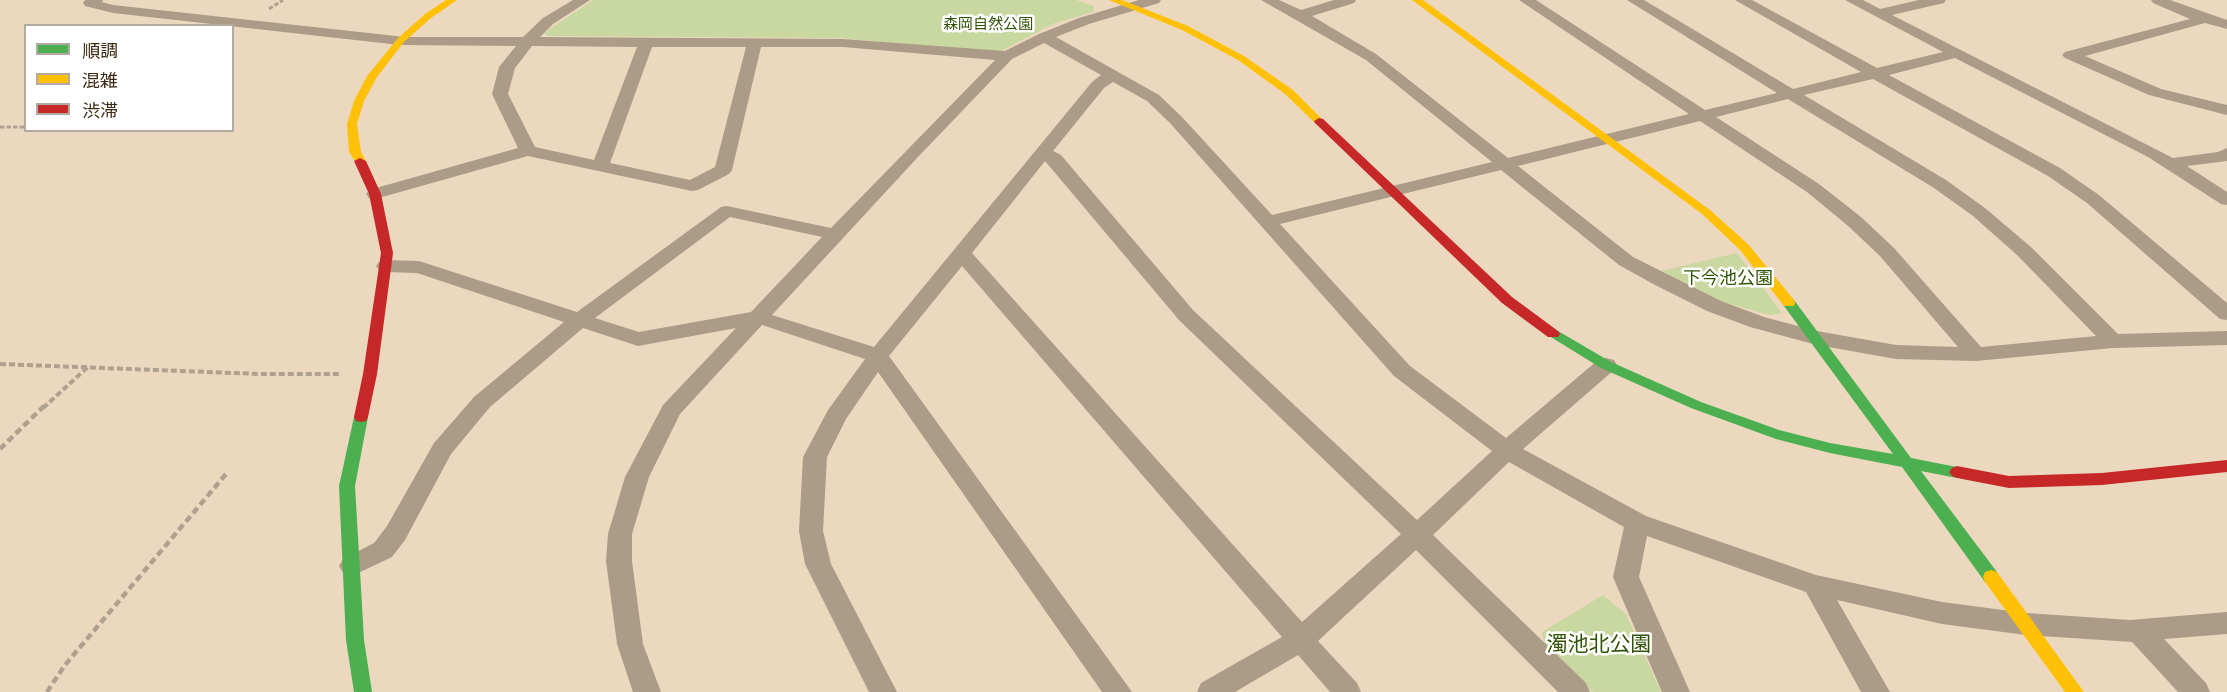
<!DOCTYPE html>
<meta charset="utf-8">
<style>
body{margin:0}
#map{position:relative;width:2227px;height:692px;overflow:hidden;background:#ecd8bf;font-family:Karla,"Noto Sans JP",sans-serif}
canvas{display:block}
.legend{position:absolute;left:24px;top:24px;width:210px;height:108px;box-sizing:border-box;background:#fff;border:2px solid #b1aaa1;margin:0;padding:8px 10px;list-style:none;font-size:18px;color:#3c2b14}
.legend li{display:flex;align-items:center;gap:12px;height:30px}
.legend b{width:30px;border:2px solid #b1aaa1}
</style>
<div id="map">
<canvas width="2227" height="692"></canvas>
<ul class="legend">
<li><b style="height:8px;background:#4caf50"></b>順調</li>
<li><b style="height:8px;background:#ffc107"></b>混雑</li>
<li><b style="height:8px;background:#c62828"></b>渋滞</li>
</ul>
</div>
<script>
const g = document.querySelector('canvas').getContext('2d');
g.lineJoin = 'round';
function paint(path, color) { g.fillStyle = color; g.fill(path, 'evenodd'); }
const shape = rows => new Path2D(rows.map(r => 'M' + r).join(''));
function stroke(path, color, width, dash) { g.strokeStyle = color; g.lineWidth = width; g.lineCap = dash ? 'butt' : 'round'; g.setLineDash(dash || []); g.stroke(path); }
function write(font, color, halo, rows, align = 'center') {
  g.font = font + ' Karla,"Noto Sans JP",sans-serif'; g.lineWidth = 5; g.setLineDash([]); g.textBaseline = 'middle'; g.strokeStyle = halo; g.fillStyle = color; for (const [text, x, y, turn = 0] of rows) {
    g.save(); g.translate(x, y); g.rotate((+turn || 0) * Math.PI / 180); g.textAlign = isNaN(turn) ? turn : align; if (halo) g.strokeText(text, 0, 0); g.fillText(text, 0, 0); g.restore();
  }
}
paint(shape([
 [593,0,1076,0,1094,6,1093,12,1055,23,999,52,840,38,547,36,544,33],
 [1737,253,1782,313,1770,315,1722,302,1661,271],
 [1603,595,1626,614,1661,692,1593,692,1545,647,1542,632]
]), '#c9d7a1');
stroke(shape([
 [269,9,283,0],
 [0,127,26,127]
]), '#b0a18e', 3, [4.5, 2]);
stroke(shape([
 [0,364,260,374,342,374],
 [43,408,89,366]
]), '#b0a18e', 4, [6, 3]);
stroke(shape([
 [0,449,44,406],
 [47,692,65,665,226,474]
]), '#b0a18e', 4.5, [7, 4]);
paint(shape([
 [85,0,103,0,102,2,113,5,405,37,523,37,543,18,573,0,590,0,553,24,540,37,843,39,1005,51,1039,34,1079,18,1139,0,1161,0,1159,3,1089,24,1056,37,1159,95,1182,117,1272,215,1492,162,1366,60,1261,0,1279,0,1301,10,1334,0,1356,0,1354,3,1312,16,1376,54,1508,158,1689,114,1519,0,1536,0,1705,110,1777,93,1627,0,1644,0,1793,89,1861,72,1735,0,1752,0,1877,68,1943,52,1845,0,1863,0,1880,9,1919,0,1946,0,1944,3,1892,15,2173,158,2218,152,2227,148,2227,161,2187,166,2227,192,2227,205,2221,204,2148,157,1955,58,1889,75,2060,168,2099,195,2227,303,2227,320,2220,319,2087,203,2048,176,1873,79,1804,95,1946,180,1985,208,2031,247,2118,334,2227,331,2227,345,2113,348,1976,361,1896,359,1817,345,1750,327,1707,311,1655,285,1619,265,1501,170,1280,224,1410,366,1506,438,1598,360,1606,358,1614,360,1617,365,1614,370,1523,449,1646,516,1816,575,1942,602,2026,613,2130,620,2227,612,2227,634,2164,639,2206,683,2210,692,2178,692,2132,642,2026,635,1942,624,1837,600,1890,692,1861,692,1806,592,1647,536,1639,577,1690,692,1662,692,1613,577,1624,527,1509,462,1433,535,1586,683,1590,692,1558,692,1416,550,1318,641,1357,683,1361,692,1330,692,1298,655,1235,692,1197,692,1201,683,1282,637,962,266,889,356,1132,692,1102,692,878,372,846,419,827,457,823,531,831,564,897,692,869,692,805,564,799,531,803,457,828,410,865,359,762,325,680,414,649,477,632,534,632,561,643,644,661,692,633,692,617,644,606,561,608,534,625,477,663,405,736,328,638,346,583,328,490,407,451,454,405,540,392,557,352,576,343,573,339,566,343,559,374,543,387,526,434,443,474,397,564,322,417,273,386,272,379,270,376,266,379,262,386,260,419,261,577,312,721,207,727,206,831,228,995,60,843,47,761,47,732,170,729,174,698,190,692,191,528,156,375,199,369,198,366,194,369,190,518,148,492,94,499,67,516,46,400,45,113,13,85,6,83,3,85,0],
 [1044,43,1101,75,1092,82,874,347,772,315,917,158,1012,59,1044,43],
 [532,46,637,47,594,160,535,147,508,94,515,68,532,46],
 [652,47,746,47,715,167,690,180,610,163,652,47],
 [1113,82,1147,101,1170,123,1394,376,1492,451,1417,520,1193,310,1061,155,1053,151,1104,88,1113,82],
 [1788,99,1934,188,1973,216,2017,255,2096,336,1981,347,1894,248,1861,217,1819,184,1716,117,1788,99],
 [1700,121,1807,192,1847,225,1880,256,1958,347,1896,345,1817,331,1764,317,1721,301,1633,257,1518,166,1700,121],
 [1045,161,1179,320,1401,534,1302,622,972,253,1045,161],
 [730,217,822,237,751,312,639,332,595,318,730,217],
 [2151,0,2170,0,2227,20,2227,29,2205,23,2085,56,2161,89,2227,105,2227,115,2149,95,2065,58,2062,55,2065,52,2190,19,2153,3,2151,0]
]), '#ac9b86');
paint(shape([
 [1789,299,1794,300,1911,458,1962,468,1965,472,1962,476,1957,478,1921,471,1997,572,1999,577,1997,582,1991,584,1985,582,1902,467,1830,453,1776,439,1691,408,1601,368,1546,334,1553,330,1558,331,1611,362,1701,402,1779,430,1830,443,1893,454,1784,306,1783,303,1784,300,1789,299],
 [361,412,366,413,368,417,355,486,364,640,372,692,354,692,346,640,339,486,354,417,356,413,361,412]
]), '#4caf50');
paint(shape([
 [446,0,457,0,431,18,404,42,377,77,364,101,357,124,361,152,366,161,360,164,356,163,349,152,347,124,354,101,367,76,398,38,425,14,446,0],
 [1109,0,1122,0,1188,26,1244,56,1293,90,1324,121,1319,124,1315,123,1285,94,1238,60,1182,30,1109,0],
 [1412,0,1423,0,1710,210,1748,244,1794,300,1795,303,1794,306,1784,306,1740,250,1702,214,1412,0],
 [1991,570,1997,572,2084,692,2065,692,1985,582,1983,577,1985,572,1991,570]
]), '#ffc107');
paint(shape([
 [1319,118,1323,119,1512,297,1558,331,1560,334,1558,337,1548,337,1502,303,1315,123,1314,121,1319,118],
 [360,158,366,161,381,194,393,253,377,374,368,417,366,421,361,422,356,421,354,417,363,374,381,253,369,194,354,161,360,158],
 [2227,460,2227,472,2102,485,2009,488,1957,478,1952,476,1949,472,1952,468,1957,466,2009,476,2102,473,2227,460]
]), '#c62828');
write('15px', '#325406', '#fff', [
 ["森岡自然公園",988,25]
]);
write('18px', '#325406', '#fff', [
 ["下今池公園",1728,279]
]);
write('21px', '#325406', '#fff', [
 ["濁池北公園",1599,645]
]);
</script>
